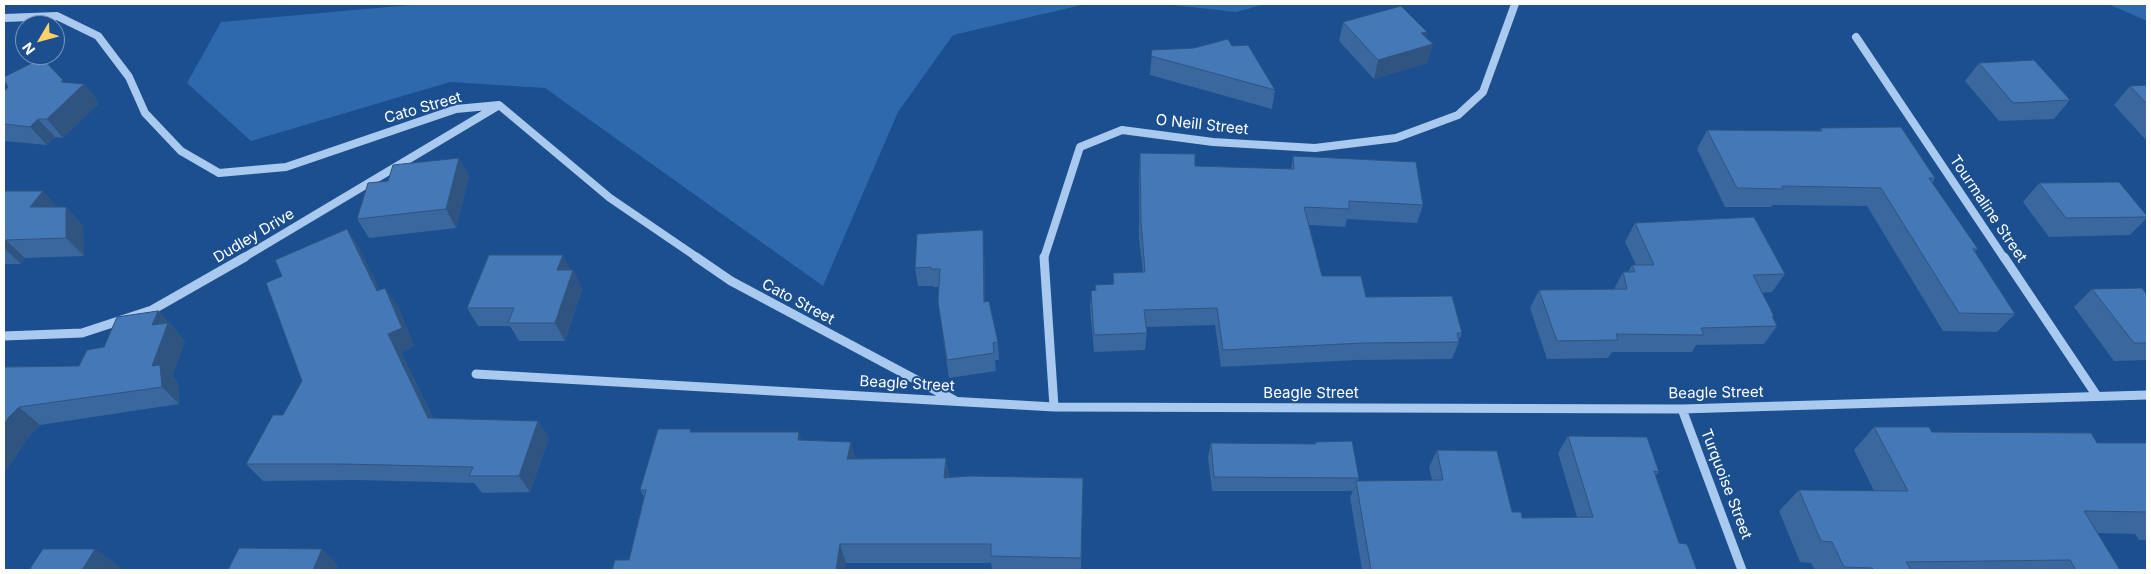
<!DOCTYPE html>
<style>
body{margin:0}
#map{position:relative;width:2151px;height:574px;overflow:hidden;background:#1b4f8f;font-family:Inter,sans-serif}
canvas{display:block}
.frame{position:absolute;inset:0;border:5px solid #fff;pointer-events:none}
.north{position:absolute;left:15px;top:15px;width:50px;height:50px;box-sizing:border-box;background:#1b4f8f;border:1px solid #7695bc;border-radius:50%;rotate:233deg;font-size:14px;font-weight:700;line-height:20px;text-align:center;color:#fff}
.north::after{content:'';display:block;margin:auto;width:18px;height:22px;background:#ffd166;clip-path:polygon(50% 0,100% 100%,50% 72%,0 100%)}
</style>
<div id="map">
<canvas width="2151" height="574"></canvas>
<div class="frame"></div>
<div class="north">N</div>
</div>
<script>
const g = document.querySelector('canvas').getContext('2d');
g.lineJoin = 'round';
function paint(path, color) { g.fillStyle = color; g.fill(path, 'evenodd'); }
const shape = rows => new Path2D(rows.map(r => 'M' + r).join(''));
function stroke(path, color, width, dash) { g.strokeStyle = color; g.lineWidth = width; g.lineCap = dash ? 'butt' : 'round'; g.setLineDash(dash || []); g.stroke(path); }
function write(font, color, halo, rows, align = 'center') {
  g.font = font + ' Inter,sans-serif'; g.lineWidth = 4; g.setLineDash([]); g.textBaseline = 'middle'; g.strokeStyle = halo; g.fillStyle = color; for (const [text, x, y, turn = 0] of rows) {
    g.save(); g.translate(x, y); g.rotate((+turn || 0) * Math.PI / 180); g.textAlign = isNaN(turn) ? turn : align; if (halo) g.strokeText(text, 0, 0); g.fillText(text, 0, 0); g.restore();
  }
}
paint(shape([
 [421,4,1086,4,953,35,898,112,823,286,545,88,450,82,251,141,187,83,221,22],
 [1164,4,1266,4,1236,12],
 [2108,4,2147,4,2147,21]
]), '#2e69ad');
stroke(shape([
 [4,18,57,16,98,36,129,77,145,113,181,151,219,173,286,167,456,109,499,105,610,198,698,258],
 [1856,37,2004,258],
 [243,258,496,107],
 [1044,258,1080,147,1122,130,1213,142,1315,148,1396,138,1458,115,1483,92,1515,4]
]), '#a9c9ee', 8);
stroke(shape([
 [696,257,731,281,954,400],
 [1044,257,1054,407],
 [2004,257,2097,396],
 [4,336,82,333,152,310,245,257],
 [476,374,1054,407,1682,409,2147,395],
 [1682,409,1742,570]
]), '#a9c9ee', 9);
paint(shape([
 [1343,22,1427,32,1425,37,1433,44,1427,63,1374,79,1339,41],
 [1232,46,1275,90,1272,109,1150,75,1152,50],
 [1979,63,2070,100,2054,119,1999,121,1965,81],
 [66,83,84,84,99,103,63,138,55,137,47,145,4,141,4,92],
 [2147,85,2147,139,2145,139,2114,105,2130,86],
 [1821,128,1935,178,1932,183,1978,249,1975,252,2015,314,1997,332,1943,331,1867,206,1773,205,1771,207,1725,207,1697,149,1707,130,1819,131],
 [1140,153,1195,166,1291,169,1293,156,1423,205,1417,223,1347,219,1345,227,1309,225,1322,276,1366,297,1462,333,1459,340,1459,342,1452,359,1357,360,1221,367,1215,325,1146,327,1147,333,1145,350,1094,352,1090,308,1091,291,1095,290,1095,285,1113,284,1113,273,1143,272,1139,239,1139,171],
 [459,158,469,176,456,228,369,238,357,219,388,181],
 [2039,183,2147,216,2147,218,2130,235,2049,237,2023,202],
 [4,191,58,207,66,207,83,226,84,256,25,258,21,264,4,264],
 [1635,223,1785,274,1772,292,1762,293,1774,316,1773,318,1777,326,1764,344,1696,345,1692,352,1612,352,1608,358,1547,359,1530,308,1539,290,1614,289,1623,272,1628,272,1632,265,1636,265,1625,242],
 [347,229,359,248,380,290,398,306,414,346,401,352,433,418,538,421,549,438,530,492,482,493,474,483,356,480,263,481,246,464,283,415,302,381,282,276],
 [984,248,985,302,998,342,999,360,995,360,996,371,949,378,938,302,939,287,933,287,933,286,918,286,915,268],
 [571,270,573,270,582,289,565,341,519,341,510,326,478,326,467,308],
 [2092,289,2147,295,2147,360,2114,361,2074,307],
 [158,311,175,329,175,330,185,341,172,377,178,383,179,404,40,425,30,435,5,472,4,472,4,367,79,366,104,347],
 [1874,427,1932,432,2097,443,2147,443,2147,540,2139,540,2135,534,2097,533,2120,570,1815,570,1811,563,1800,562,1779,511,1799,490,1874,491,1854,450],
 [692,432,802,440,851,442,855,459,946,458,949,477,1083,478,1081,570,992,570,991,563,846,563,629,560,644,497,640,490],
 [1568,436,1659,472,1655,476,1679,543,1697,570,1362,570,1350,497,1353,491,1212,491,1208,457,1211,443,1315,444,1315,442,1359,478,1358,481,1432,480,1429,467,1437,450,1512,512,1522,518,1577,517,1558,453]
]), '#3a679d');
paint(shape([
 [1427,32,1422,47,1433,44,1427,63,1374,79,1378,60,1421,33],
 [63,80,74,93,84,84,99,103,63,138,47,119,61,82],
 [38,119,55,137,47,145,30,127],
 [459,158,469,176,456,228,446,209],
 [43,191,60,209,30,207],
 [66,207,83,226,84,256,66,238],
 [347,229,359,248,390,309,377,291],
 [983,230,984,248,985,320,984,302],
 [6,240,25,258,21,264,4,248,4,243],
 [563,255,572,273,557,270],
 [573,270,582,289,565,341,555,323],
 [385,288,398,306,414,346,401,352,441,435,428,418,388,334],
 [158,311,175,329,175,330,185,341,172,377,178,383,179,404,162,387,152,366,152,325],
 [19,407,40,425,30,435,5,472,4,471,4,425,8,418],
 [538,421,549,438,530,492,519,476],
 [799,432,806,452,798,440],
 [851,442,856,462,847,459],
 [946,458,949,479,944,478],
 [840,544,846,563,845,570,836,570],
 [95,549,120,567,118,570,82,570],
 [322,549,338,565,336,570,313,570]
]), '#305480');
const building = shape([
 [1401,6,1427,32,1421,33,1433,44,1378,60,1343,22,1401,6],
 [1228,39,1232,46,1248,45,1275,90,1151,56,1152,50,1194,48,1228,39],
 [42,58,63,80,61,82,84,84,47,119,38,119,30,127,4,124,4,92,8,87,4,80,4,77,42,58],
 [2034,60,2070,100,2013,103,1979,63,2034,60],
 [2147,85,2147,104,2130,86,2147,85],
 [1901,127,1935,178,1929,178,1978,249,1973,249,2015,314,1959,313,1881,188,1782,186,1783,189,1737,188,1707,130,1822,131,1821,128,1901,127],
 [1140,153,1195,154,1195,166,1294,169,1293,156,1416,162,1423,205,1349,201,1349,209,1304,207,1322,276,1361,276,1366,297,1452,296,1462,333,1457,333,1459,342,1363,343,1223,350,1217,308,1144,310,1147,333,1094,335,1091,291,1096,290,1095,285,1114,284,1113,273,1145,272,1141,221,1140,153],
 [459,158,446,209,357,219,368,183,388,181,393,165,459,158],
 [2119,182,2147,216,2147,217,2066,218,2039,183,2119,182],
 [4,191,43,191,30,207,66,207,66,238,6,240,4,243,4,191],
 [1754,217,1785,274,1753,275,1774,316,1772,316,1777,326,1701,328,1704,335,1616,334,1618,340,1557,341,1539,290,1627,289,1623,272,1635,272,1632,265,1654,265,1635,223,1754,217],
 [347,229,377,291,385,288,402,328,388,334,428,418,538,421,519,476,469,476,473,467,341,464,246,464,273,415,283,415,302,381,266,283,282,276,275,260,347,229],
 [983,230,984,302,989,301,998,342,993,343,994,353,947,360,938,302,940,269,931,269,931,267,915,268,917,234,983,230],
 [489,255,563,255,557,270,573,270,555,323,508,323,514,308,467,308,489,255],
 [2142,288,2147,295,2147,343,2134,343,2092,289,2142,288],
 [158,311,152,325,168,323,152,366,160,365,162,387,19,407,8,418,4,425,4,367,79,366,87,350,104,347,117,317,158,311],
 [1874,427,1929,427,1932,432,2091,433,2097,443,2147,443,2147,512,2084,511,2120,570,2076,570,2070,560,1906,562,1911,570,1874,570,1872,568,1844,567,1832,542,1821,541,1799,490,1908,491,1874,427],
 [658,429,691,429,690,432,799,432,798,440,851,442,847,459,946,458,944,478,969,476,1083,478,1081,558,991,556,991,544,840,544,836,570,612,570,615,560,629,560,646,490,640,490,658,429],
 [1568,436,1647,437,1659,472,1654,471,1679,543,1687,544,1697,570,1371,570,1356,481,1443,480,1437,450,1497,451,1512,512,1521,512,1522,518,1593,517,1568,436],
 [1352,441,1359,478,1214,477,1211,443,1316,444,1315,442,1352,441],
 [239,548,322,549,313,570,228,570,239,548],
 [43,549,95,549,82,570,29,570,43,549]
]);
paint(building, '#4478b7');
stroke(building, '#305480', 1);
write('15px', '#fff', '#1b4f8f', [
 ["Cato Street",423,108,-16],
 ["O Neill Street",1202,125,6],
 ["Tourmaline Street",1988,209,56],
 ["Dudley Drive",254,236,-31],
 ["Cato Street",798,302,28],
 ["Beagle Street",907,384,3],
 ["Beagle Street",1311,393],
 ["Beagle Street",1716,393,-1],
 ["Turquoise Street",1726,484,69]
]);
</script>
